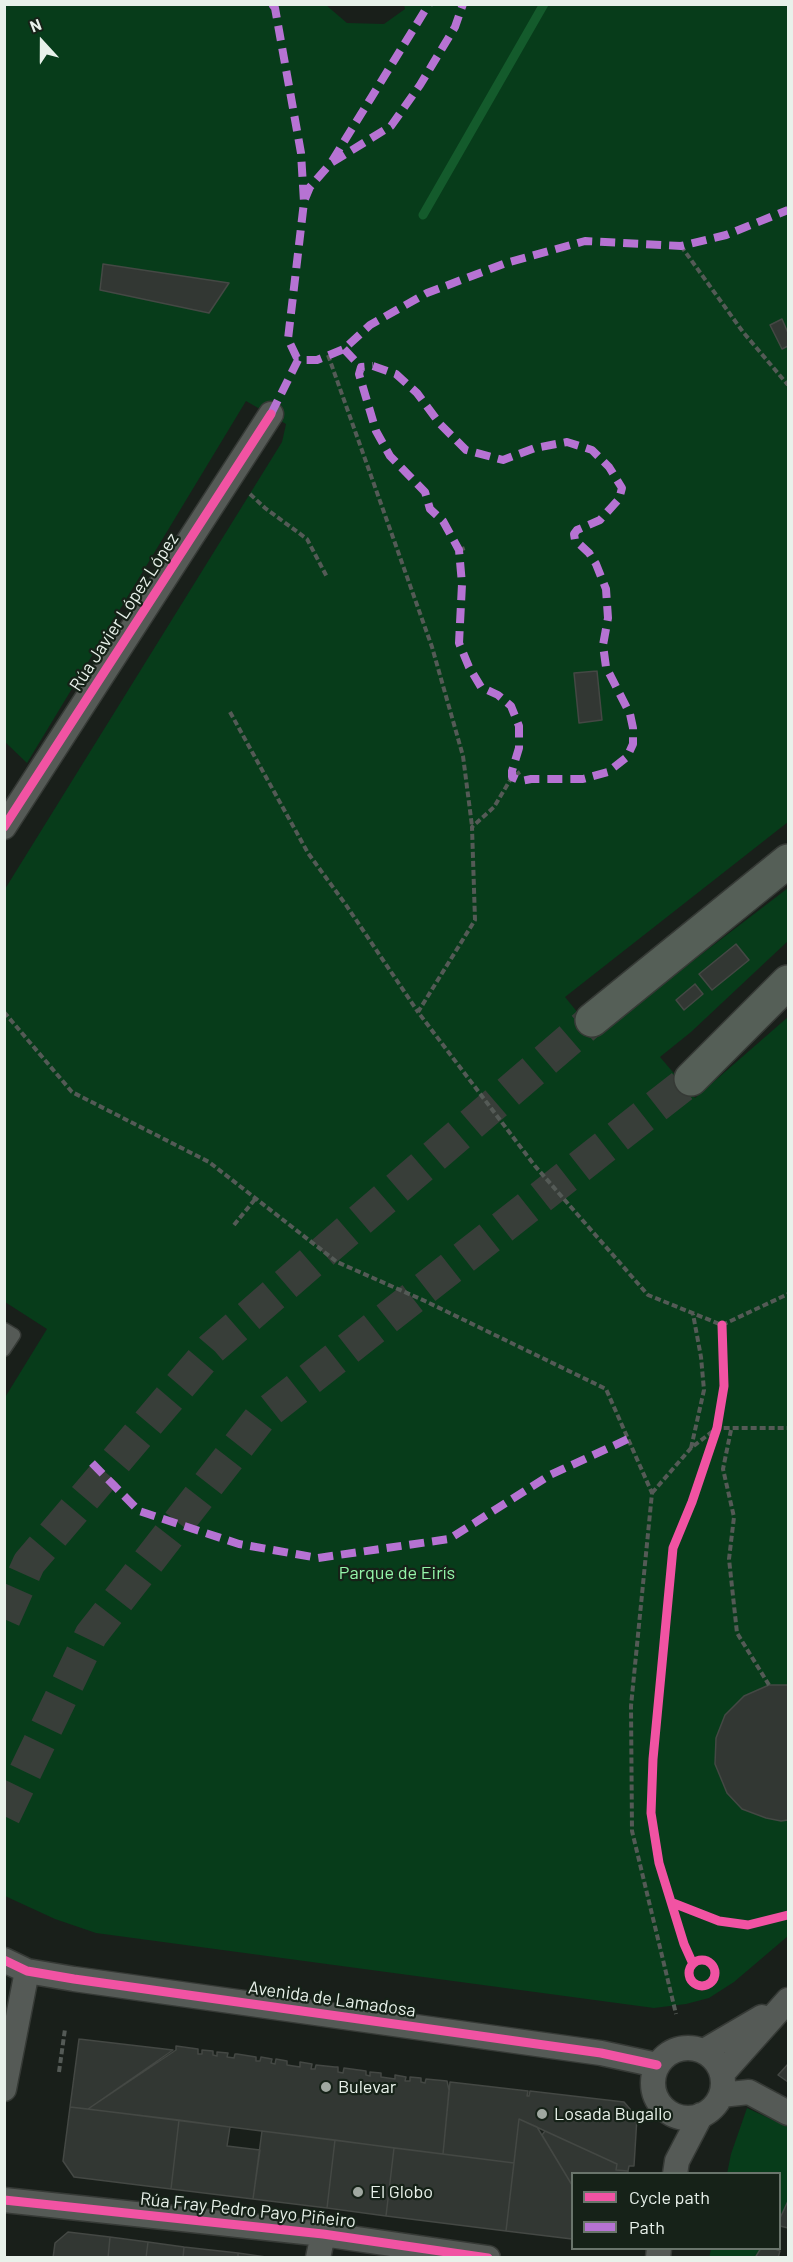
<!DOCTYPE html>
<meta charset="utf-8">
<style>
body{margin:0}
#map{position:relative;width:793px;height:2262px;overflow:hidden;background:#191f1a;font-family:Barlow,sans-serif}
canvas{display:block}
.frame{position:absolute;inset:0;border:6px solid #e8f1ea;pointer-events:none}
.legend{position:absolute;left:571px;top:2172px;width:210px;height:78px;box-sizing:border-box;background:#162218;border:2px solid #6a756c;margin:0;padding:8px 10px;list-style:none;font-size:18px;color:#e8f1ea}
.legend li{display:flex;align-items:center;gap:12px;height:30px}
.legend b{width:30px;border:2px solid #6a756c}
.north{position:absolute;left:12px;top:12px;width:60px;height:60px;-webkit-text-stroke:4px #162218;paint-order:stroke;rotate:339deg;font-size:16px;font-weight:700;line-height:24px;text-align:center;color:#e8f1ea}
.north::after{content:'';display:block;margin:auto;width:21px;height:27px;background:#e8f1ea;clip-path:polygon(50% 0,100% 100%,50% 72%,0 100%)}
</style>
<div id="map">
<canvas width="793" height="2262"></canvas>
<div class="frame"></div>
<ul class="legend">
<li><b style="height:8px;background:#f153a3"></b>Cycle path</li>
<li><b style="height:8px;background:#b673d3"></b>Path</li>
</ul>
<div class="north">N</div>
</div>
<script>
const g = document.querySelector('canvas').getContext('2d');
g.lineJoin = 'round';
function paint(path, color) { g.fillStyle = color; g.fill(path, 'evenodd'); }
const shape = rows => new Path2D(rows.map(r => 'M' + r).join(''));
function stroke(path, color, width, dash) { g.strokeStyle = color; g.lineWidth = width; g.lineCap = dash ? 'butt' : 'round'; g.setLineDash(dash || []); g.stroke(path); }
function write(font, color, halo, rows, align = 'center') {
  g.font = font + ' Barlow,sans-serif'; g.lineWidth = 4.5; g.setLineDash([]); g.textBaseline = 'middle'; g.strokeStyle = halo; g.fillStyle = color; for (const [text, x, y, turn = 0] of rows) {
    g.save(); g.translate(x, y); g.rotate((+turn || 0) * Math.PI / 180); g.textAlign = isNaN(turn) ? turn : align; if (halo) g.strokeText(text, 0, 0); g.fillText(text, 0, 0); g.restore();
  }
}
paint(shape([
 [5,5,326,5,347,23,384,24,405,9,404,5,788,5,788,822,565,997,596,1035,788,888,788,941,691,1032,660,1057,695,1098,788,1017,788,1936,734,1982,709,1998,686,2004,654,2008,96,1933,55,1919,5,1896,4,1399,47,1329,5,1302,5,889,282,442,286,424,246,401,27,763,4,741],
 [747,2108,788,2127,788,2201,780,2218,780,2174,727,2174,731,2154],
 [711,2249,761,2249,755,2257,709,2258]
]), '#073c1a');
stroke(shape([
 [423,215,544,4]
]), '#145b2c', 9);
const building = shape([
 [103,264,229,283,209,313,100,290,103,264],
 [782,319,788,333,788,346,782,349,770,325,782,319],
 [597,671,602,720,579,723,574,673,597,671],
 [736,944,749,960,712,990,699,974,736,944],
 [695,984,703,994,684,1010,676,1000,695,984],
 [769,1685,788,1685,788,1820,781,1821,766,1818,742,1809,727,1793,715,1764,716,1738,725,1715,744,1696,769,1685],
 [79,2039,173,2050,88,2109,70,2107,79,2039],
 [176,2046,198,2049,198,2054,202,2054,202,2050,213,2051,213,2055,217,2056,217,2052,228,2053,227,2057,234,2058,235,2054,237,2054,256,2057,256,2061,260,2061,261,2057,272,2059,271,2063,275,2064,276,2059,287,2061,287,2065,300,2067,300,2062,312,2064,311,2069,315,2069,316,2065,335,2067,338,2067,338,2072,343,2073,344,2068,366,2071,366,2075,370,2076,370,2072,381,2073,381,2077,395,2079,395,2075,406,2077,405,2081,410,2081,410,2077,421,2078,421,2082,425,2083,426,2079,447,2081,449,2090,443,2154,88,2109,176,2050,176,2046],
 [788,2064,788,2082,778,2075,788,2064],
 [450,2082,528,2091,527,2096,529,2096,530,2091,624,2102,637,2117,634,2166,629,2166,628,2171,616,2170,617,2164,519,2119,514,2163,443,2154,450,2082],
 [70,2107,179,2120,171,2189,74,2177,63,2161,70,2107],
 [519,2119,537,2127,572,2185,572,2239,506,2231,519,2119],
 [179,2120,230,2127,227,2146,260,2150,253,2199,171,2189,179,2120],
 [262,2131,335,2140,327,2208,253,2199,262,2131],
 [545,2131,617,2164,616,2170,628,2171,628,2174,572,2174,572,2185,542,2135,545,2131],
 [335,2140,394,2148,386,2216,327,2208,335,2140],
 [394,2148,514,2163,506,2231,386,2216,394,2148],
 [788,2201,788,2228,780,2226,780,2218,788,2201],
 [68,2232,110,2237,108,2258,53,2258,55,2243,68,2232],
 [110,2237,148,2242,146,2258,108,2258,110,2237],
 [148,2242,184,2247,183,2258,146,2258,148,2242],
 [184,2247,238,2253,238,2258,183,2258,184,2247],
 [761,2248,773,2248,780,2251,778,2258,755,2258,761,2248],
 [238,2253,273,2258,238,2258,238,2253]
]);
paint(building, '#323733');
stroke(building, '#444844', 1.5);
stroke(shape([
 [4,1619,29,1563,212,1348,592,1020],
 [4,1816,91,1635,260,1418,691,1079]
]), '#383e39', 33, [33, 16]);
const service = shape([
 [4,1329,14,1335,4,1350]
]);
const minor = shape([
 [4,827,271,414],
 [4,1960,27,1971,74,1979,601,2053,657,2065],
 '653 2083a35 35 0 1 1 70 0a35 35 0 1 1-70 0Z',
 [704,2051,762,2017],
 [722,2074,788,2000],
 [4,2089,27,1971],
 [721,2095,749,2092,788,2113],
 [675,2174,677,2161,701,2115],
 [4,2200,323,2234,488,2258],
 [318,2258,323,2234],
 [658,2258,659,2248]
]);
const primary = shape([
 [592,1020,788,861],
 [691,1079,788,982]
]);
stroke(service, '#363a36', 15);
stroke(minor, '#363a36', 27);
stroke(primary, '#363a36', 36);
stroke(shape([
 [681,246,743,332,788,385],
 [328,355,432,647,463,756,472,826],
 [250,494,265,508,307,539,327,577],
 [459,550,465,548],
 [230,712,308,853,346,905,418,1012],
 [520,772,512,777,494,807,472,827,475,920,418,1012,535,1166,648,1295,722,1325,788,1294],
 [4,1012,72,1092,209,1162,337,1262,425,1301,606,1389,652,1493,631,1706,632,1831,676,2014],
 [234,1225,256,1198],
 [731,1430,723,1469,734,1517,729,1559,737,1633,769,1685],
 [691,1448,704,1390,701,1357,693,1314],
 [652,1493,691,1448,717,1428,788,1428],
 [59,2072,65,2029]
]), '#545a56', 4, [6, 3]);
stroke(service, '#555a56', 12);
stroke(minor, '#555a56', 24);
stroke(primary, '#555f57', 33);
stroke(shape([
 [272,4,275,8,301,153,304,202,288,339,298,360],
 [332,161,429,4],
 [305,199,310,187,331,163,391,126,420,85,455,27,463,4],
 [344,349,361,367],
 [373,366,396,374,417,393,440,424,466,450,503,460,535,448,567,442,592,450,609,467,622,488,619,499,600,520,577,530,574,534,575,540,589,553,596,564,606,589,608,618,603,645,606,667,630,714,633,728,633,744,627,757,608,772,583,779,531,779,521,781,512,777,512,771,519,748,519,726,511,706,498,695,481,687,469,667,459,643,462,584,459,550,443,521,430,509,425,492,390,456,376,431,359,374,361,367,373,366],
 [271,414,298,360,317,360,344,349,370,325,427,293,506,263,585,241,681,246,726,235,788,210],
 [92,1463,139,1511,239,1544,318,1558,449,1539,550,1475,628,1439]
]), '#b673d3', 8, [15, 8]);
stroke(shape([
 [4,827,271,414],
 [673,1903,719,1921,748,1925,788,1915],
 [4,1960,27,1971,74,1979,601,2053,657,2065],
 '689 1973a13 13 0 1 1 26 0a13 13 0 1 1-26 0Z',
 [693,1964,684,1944,659,1863,651,1813,653,1759,673,1548,692,1502,717,1428,724,1386,722,1325],
 [4,2200,323,2234,488,2258]
]), '#f153a3', 9);
for (const [x, y, r, color] of [
 [326,2087,6,"#a0a8a1"],
 [542,2114,6,"#a0a8a1"],
 [358,2192,6,"#a0a8a1"]
]) { const dot = new Path2D(); dot.arc(x, y, r, 0, 2 * Math.PI); g.fillStyle = color; g.fill(dot); stroke(dot, '#162218', 2); }
write('18px', '#e8f1ea', '#162218', [
 ["Rúa Javier López López",124,612,-57],
 ["Avenida de Lamadosa",332,1999,8],
 ["Rúa Fray Pedro Payo Piñeiro",248,2210,6]
]);
write('18px', '#94f5a9', '#162218', [
 ["Parque de Eirís",397,1573]
]);
write('18px', '#e8f1ea', '#162218', [
 ["Bulevar",338,2087],
 ["Losada Bugallo",554,2114],
 ["El Globo",370,2192]
], 'left');
</script>
